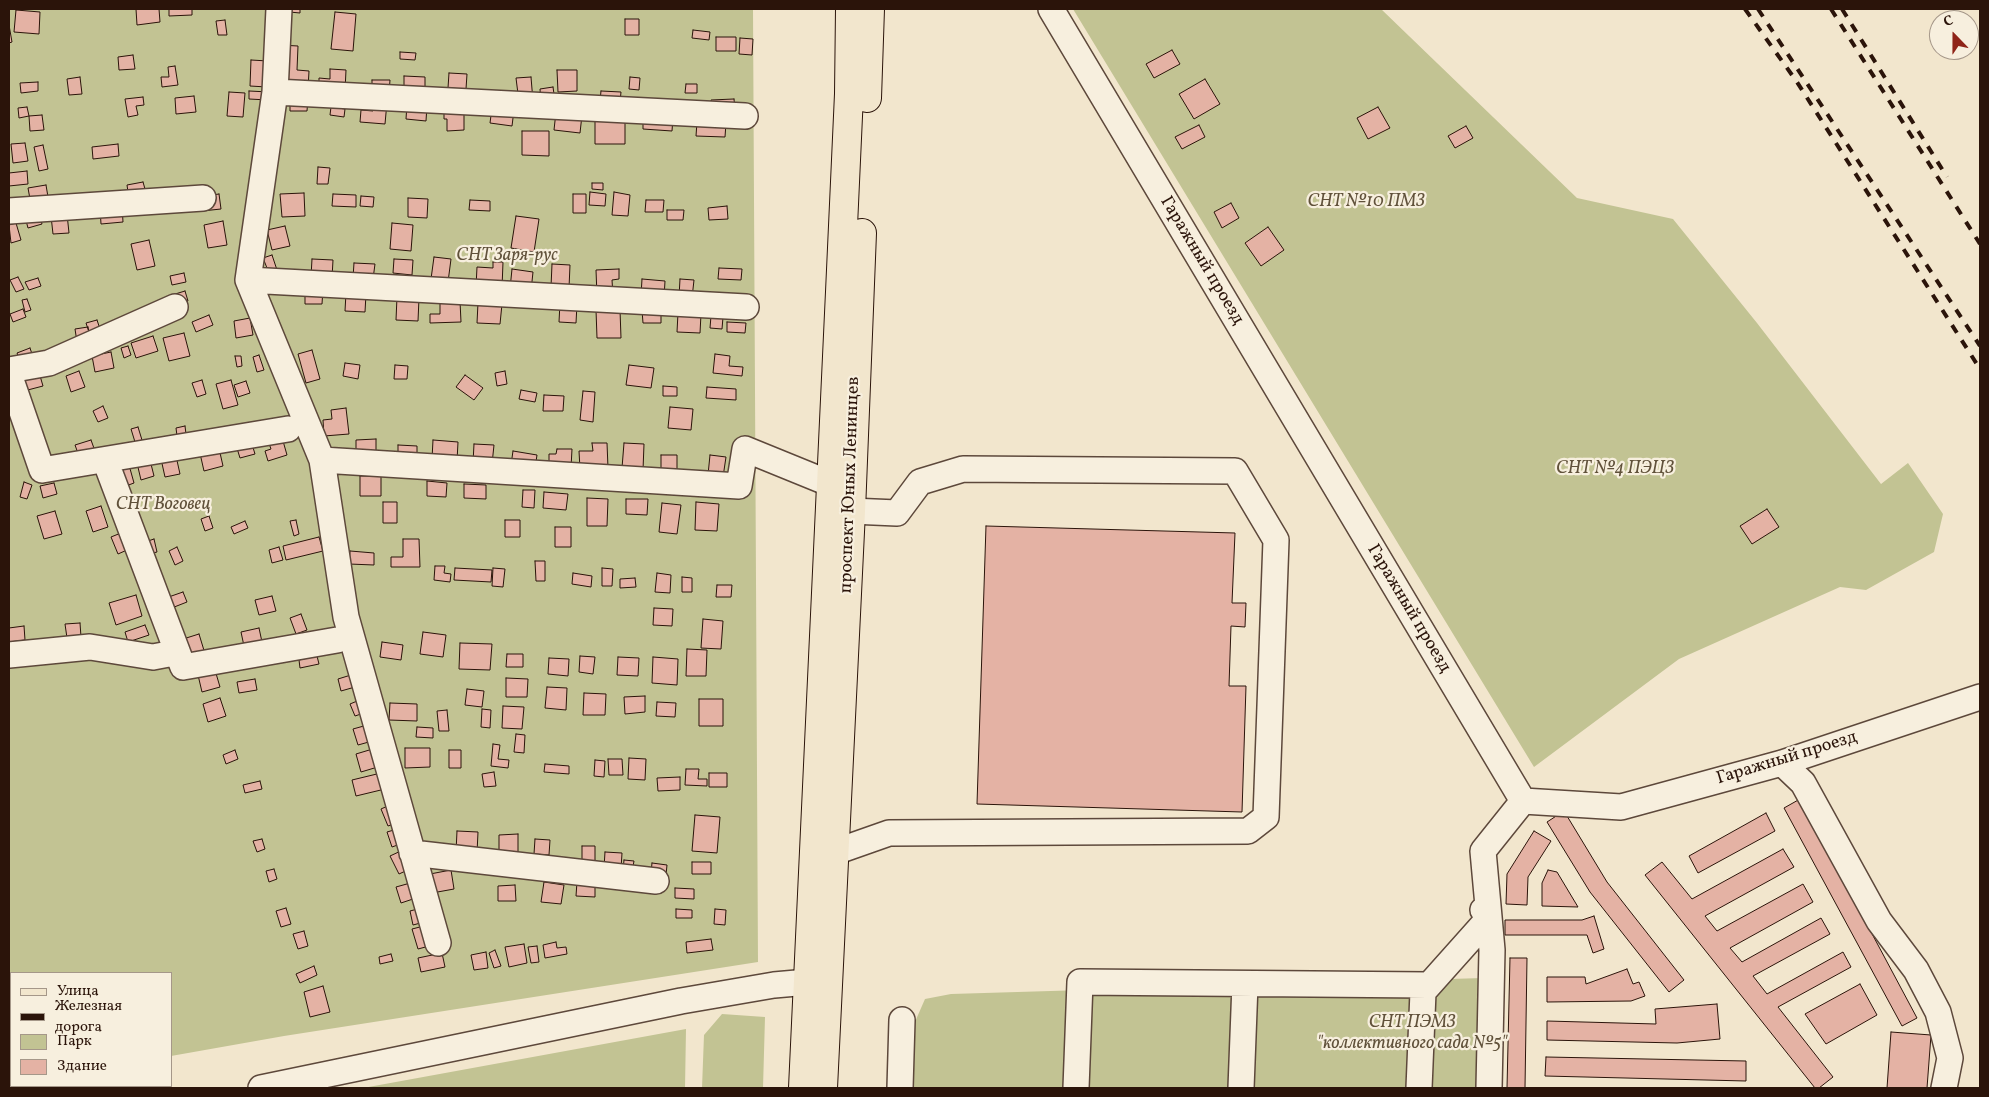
<!DOCTYPE html>
<meta charset="utf-8">
<style>
body{margin:0}
#map{position:relative;width:1989px;height:1097px;overflow:hidden;background:#f2e6cd;font-family:Vollkorn,serif}
canvas{display:block}
.frame{position:absolute;inset:0;border:10px solid #2b140a;pointer-events:none}
.legend{position:absolute;left:10px;top:972px;width:162px;height:115px;box-sizing:border-box;background:#f7efde;border:1px solid #a59789;margin:0;padding:6px 9px;list-style:none;font-size:15px;color:#2b140a}
.legend li{display:flex;align-items:center;gap:10px;height:25px}
.legend b{width:25px;border:1px solid #a59789}
.north{position:absolute;left:1929px;top:10px;width:50px;height:50px;box-sizing:border-box;background:#f7efde;border:1px solid #a59789;border-radius:50%;rotate:338deg;font-size:14px;font-weight:700;line-height:20px;text-align:center;color:#2b140a}
.north::after{content:'';display:block;margin:auto;width:18px;height:22px;background:#8f2418;clip-path:polygon(50% 0,100% 100%,50% 72%,0 100%)}
</style>
<div id="map">
<canvas width="1989" height="1097"></canvas>
<div class="frame"></div>
<ul class="legend">
<li><b style="height:6px;background:#f2e6cd"></b>Улица</li>
<li><b style="height:6px;background:#2b140a"></b>Железная дорога</li>
<li><b style="height:14px;background:#c2c393"></b>Парк</li>
<li><b style="height:14px;background:#e4b2a4"></b>Здание</li>
</ul>
<div class="north">С</div>
</div>
<script>
const g = document.querySelector('canvas').getContext('2d');
g.lineJoin = 'round';
function paint(path, color) { g.fillStyle = color; g.fill(path, 'evenodd'); }
const shape = rows => new Path2D(rows.map(r => 'M' + r).join(''));
function stroke(path, color, width, dash) { g.strokeStyle = color; g.lineWidth = width; g.lineCap = dash ? 'butt' : 'round'; g.setLineDash(dash || []); g.stroke(path); }
function write(font, color, halo, rows, align = 'center') {
  g.font = font + ' Vollkorn,serif'; g.lineWidth = 4.5; g.setLineDash([]); g.textBaseline = 'middle'; g.strokeStyle = halo; g.fillStyle = color; for (const [text, x, y, turn = 0] of rows) {
    g.save(); g.translate(x, y); g.rotate((+turn || 0) * Math.PI / 180); g.textAlign = isNaN(turn) ? turn : align; if (halo) g.strokeText(text, 0, 0); g.fillText(text, 0, 0); g.restore();
  }
}
paint(shape([
 [9,9,753,9,758,962,284,1036,171,1056,171,973,11,973,11,1085,9,1085],
 [1073,9,1381,9,1577,198,1673,219,1757,323,1881,484,1908,463,1943,514,1934,552,1866,590,1840,587,1679,659,1534,767],
 [1483,978,1480,1088,908,1088,911,1031,925,999,951,994],
 [722,1014,765,1017,763,1088,702,1088,704,1035],
 [686,1029,685,1088,363,1088]
]), '#c2c393');
const building = shape([
 [136,9,159,9,160,22,137,25,136,9],
 [169,9,192,9,192,15,169,16,169,9],
 [280,9,300,9,300,13,279,11,280,9],
 [16,10,40,12,39,34,14,32,16,10],
 [335,12,356,14,353,51,331,49,335,12],
 [625,19,639,19,639,35,625,35,625,19],
 [225,20,227,35,218,35,216,21,225,20],
 [9,25,12,42,9,43,9,25],
 [693,30,710,32,709,40,692,38,693,30],
 [716,37,736,37,736,51,716,51,716,37],
 [740,38,753,39,752,55,739,54,740,38],
 [280,45,298,46,297,70,309,71,308,89,277,87,280,45],
 [1172,50,1180,64,1154,78,1146,64,1172,50],
 [400,52,416,53,415,60,400,59,400,52],
 [133,55,135,69,119,70,118,57,133,55],
 [251,60,268,61,267,87,250,86,251,60],
 [175,66,178,85,162,87,161,77,169,77,168,67,175,66],
 [330,69,346,70,345,91,319,90,319,78,330,79,330,69],
 [557,70,577,70,577,91,558,92,557,70],
 [449,73,467,74,466,89,448,88,449,73],
 [404,76,425,77,425,94,404,93,404,76],
 [80,77,82,94,69,95,67,79,80,77],
 [531,77,533,101,519,102,516,78,531,77],
 [630,77,640,78,639,90,629,89,630,77],
 [1205,79,1220,104,1194,119,1179,94,1205,79],
 [372,80,390,80,389,93,372,92,372,80],
 [38,82,38,91,21,93,20,83,38,82],
 [686,84,697,84,697,93,685,93,686,84],
 [553,87,555,101,541,103,540,89,553,87],
 [249,91,269,92,268,100,249,99,249,91],
 [601,91,621,92,620,102,600,101,601,91],
 [229,92,245,93,243,117,227,116,229,92],
 [194,96,196,112,176,114,175,98,194,96],
 [290,96,308,97,307,111,290,111,290,96],
 [143,97,144,105,136,106,138,115,128,117,125,99,143,97],
 [734,99,735,110,712,111,711,100,734,99],
 [374,101,387,102,385,124,360,122,361,110,373,111,374,101],
 [407,104,427,105,426,121,406,119,407,104],
 [27,107,29,116,19,118,18,108,27,107],
 [331,107,345,109,344,117,330,115,331,107],
 [1378,107,1390,128,1368,139,1357,118,1378,107],
 [492,108,514,110,512,126,490,123,492,108],
 [464,109,464,130,447,131,447,119,444,119,444,110,464,109],
 [556,112,582,115,580,133,554,130,556,112],
 [42,115,44,130,30,131,29,116,42,115],
 [595,116,625,116,625,144,595,144,595,116],
 [643,116,673,117,672,131,643,129,643,116],
 [697,122,726,123,725,137,696,136,697,122],
 [1199,125,1205,137,1182,149,1175,137,1199,125],
 [1466,126,1473,138,1455,148,1448,136,1466,126],
 [522,131,549,131,549,156,522,155,522,131],
 [25,143,28,161,13,163,11,144,25,143],
 [118,144,119,156,93,159,92,147,118,144],
 [43,145,48,169,39,171,34,147,43,145],
 [318,167,330,168,328,184,317,184,318,167],
 [27,171,28,184,9,186,9,173,27,171],
 [143,182,145,189,128,192,127,185,143,182],
 [592,183,603,183,603,190,592,189,592,183],
 [46,185,48,197,30,199,28,188,46,185],
 [590,192,606,194,605,206,589,205,590,192],
 [614,192,630,195,628,216,612,215,614,192],
 [304,193,305,216,282,217,280,194,304,193],
 [219,194,221,209,202,211,200,197,219,194],
 [333,194,356,195,356,207,332,206,333,194],
 [573,194,586,194,586,213,573,213,573,194],
 [361,196,374,197,373,207,360,206,361,196],
 [408,198,428,199,427,218,408,217,408,198],
 [470,200,490,201,490,211,469,210,470,200],
 [646,200,664,200,663,212,645,212,646,200],
 [1231,203,1239,218,1222,228,1214,212,1231,203],
 [122,206,123,222,101,224,100,208,122,206],
 [727,206,728,219,709,220,708,208,727,206],
 [38,209,42,224,28,228,24,213,38,209],
 [667,210,684,210,683,220,667,220,667,210],
 [67,214,69,233,53,234,51,216,67,214],
 [516,216,539,219,534,252,511,248,516,216],
 [223,221,227,245,208,248,204,225,223,221],
 [16,223,21,240,11,243,9,225,16,223],
 [392,223,413,225,411,251,390,249,392,223],
 [285,226,290,246,272,250,267,230,285,226],
 [1268,227,1284,250,1261,266,1245,243,1268,227],
 [149,240,155,266,137,270,131,244,149,240],
 [272,255,277,270,269,273,263,258,272,255],
 [434,257,451,259,448,282,431,279,434,257],
 [312,259,333,260,332,278,311,277,312,259],
 [394,259,413,260,412,275,393,273,394,259],
 [493,262,503,262,502,288,476,287,477,267,493,268,493,262],
 [354,263,375,264,373,279,353,278,354,263],
 [552,264,570,265,569,288,551,287,552,264],
 [719,268,742,269,741,280,718,279,719,268],
 [512,269,533,272,531,291,510,289,512,269],
 [619,269,619,279,612,280,613,296,597,296,596,270,619,269],
 [184,273,186,282,172,285,170,276,184,273],
 [18,277,24,289,16,292,10,280,18,277],
 [38,278,41,286,29,290,25,282,38,278],
 [642,279,665,281,664,298,641,296,642,279],
 [680,279,694,280,692,298,679,297,680,279],
 [305,288,323,288,322,304,305,304,305,288],
 [185,291,188,301,175,305,172,295,185,291],
 [346,293,366,294,365,312,345,311,346,293],
 [397,297,419,298,418,321,396,320,397,297],
 [27,299,31,310,25,312,22,300,27,299],
 [460,301,461,322,430,323,430,314,440,314,440,302,460,301],
 [478,303,502,304,500,324,477,323,478,303],
 [560,303,577,304,576,323,559,322,560,303],
 [23,309,26,317,13,322,10,314,23,309],
 [596,310,620,310,621,338,597,338,596,310],
 [642,310,661,310,661,323,643,323,642,310],
 [678,313,701,314,700,333,677,332,678,313],
 [209,315,213,325,196,332,192,322,209,315],
 [711,316,723,317,722,329,710,328,711,316],
 [250,318,253,335,236,338,234,321,250,318],
 [97,320,100,329,89,332,86,323,97,320],
 [727,322,746,323,745,333,727,332,727,322],
 [88,327,90,340,77,342,75,329,88,327],
 [184,333,190,356,169,361,163,338,184,333],
 [153,336,158,351,136,358,131,343,153,336],
 [128,346,131,355,124,358,121,348,128,346],
 [30,348,35,363,23,368,17,353,30,348],
 [312,350,320,379,306,383,298,354,312,350],
 [111,352,114,368,95,372,92,356,111,352],
 [715,354,730,356,729,366,743,367,742,376,713,373,715,354],
 [259,355,264,370,257,372,253,357,259,355],
 [235,356,241,356,242,366,237,367,235,356],
 [345,363,360,365,358,379,343,376,345,363],
 [395,365,408,366,407,379,394,379,395,365],
 [629,365,654,368,651,388,626,385,629,365],
 [38,369,43,386,20,392,16,376,38,369],
 [79,371,85,387,71,392,66,376,79,371],
 [505,371,507,384,497,386,495,373,505,371],
 [465,375,483,388,474,400,456,387,465,375],
 [202,380,206,394,197,397,192,383,202,380],
 [231,380,238,405,223,409,216,384,231,380],
 [246,381,250,393,238,397,234,385,246,381],
 [663,386,677,387,677,396,663,396,663,386],
 [707,387,736,389,736,400,706,398,707,387],
 [521,390,537,393,535,402,519,399,521,390],
 [583,391,595,392,593,422,580,420,583,391],
 [544,395,564,396,563,411,543,411,544,395],
 [103,406,108,418,98,422,93,411,103,406],
 [670,407,693,409,691,430,668,428,670,407],
 [346,408,349,434,324,436,323,420,332,419,331,410,346,408],
 [185,426,186,434,177,436,176,428,185,426],
 [138,427,142,440,135,442,131,429,138,427],
 [281,434,287,455,268,461,265,451,271,449,267,438,281,434],
 [376,439,376,454,356,454,356,440,376,439],
 [91,440,95,451,79,456,75,445,91,440],
 [433,440,458,442,457,461,432,459,433,440],
 [251,441,255,454,240,458,236,445,251,441],
 [592,443,607,443,608,468,580,469,579,451,593,451,592,443],
 [624,443,644,444,643,470,622,468,624,443],
 [218,444,223,466,204,471,199,449,218,444],
 [474,444,494,445,492,464,473,463,474,444],
 [398,445,417,446,417,460,398,459,398,445],
 [557,449,572,449,571,468,549,468,549,454,556,454,557,449],
 [513,451,537,455,535,468,511,465,513,451],
 [661,455,677,455,677,475,661,475,661,455],
 [710,455,726,457,723,477,708,475,710,455],
 [176,456,180,474,165,477,161,459,176,456],
 [150,460,154,476,141,480,137,463,150,460],
 [129,465,134,483,123,487,117,469,129,465],
 [360,476,381,476,381,496,360,496,360,476],
 [427,481,447,483,446,497,427,496,427,481],
 [24,482,32,485,27,499,20,497,24,482],
 [54,483,57,494,43,498,40,486,54,483],
 [464,484,486,485,486,499,464,498,464,484],
 [523,490,535,490,534,508,522,507,523,490],
 [544,492,568,494,566,510,543,508,544,492],
 [587,498,608,499,607,526,587,526,587,498],
 [626,499,648,499,647,515,626,514,626,499],
 [383,502,397,502,397,523,383,523,383,502],
 [696,502,719,504,717,531,695,530,696,502],
 [662,503,681,505,677,534,659,532,662,503],
 [101,506,108,527,93,532,86,511,101,506],
 [1767,509,1779,527,1752,544,1740,526,1767,509],
 [55,511,62,534,44,539,37,516,55,511],
 [209,516,213,528,205,531,201,519,209,516],
 [296,520,299,534,294,536,290,521,296,520],
 [505,520,520,520,520,537,505,537,505,520],
 [245,521,248,528,234,534,231,527,245,521],
 [986,526,1235,533,1232,603,1246,603,1245,627,1231,626,1229,686,1246,686,1242,812,977,804,986,526],
 [555,527,571,527,571,547,555,547,555,527],
 [121,533,127,550,118,554,111,537,121,533],
 [319,537,323,551,286,560,283,546,319,537],
 [154,539,157,552,145,555,142,543,154,539],
 [403,539,419,539,420,567,391,567,391,557,403,557,403,539],
 [177,547,183,561,175,565,169,551,177,547],
 [279,547,283,560,272,563,269,550,279,547],
 [350,551,374,553,374,565,349,564,350,551],
 [535,561,545,561,545,581,536,581,535,561],
 [435,566,445,566,444,573,451,574,450,582,434,580,435,566],
 [455,568,492,570,491,582,454,580,455,568],
 [493,568,505,569,503,587,492,586,493,568],
 [602,568,613,569,612,586,602,586,602,568],
 [573,573,592,576,591,587,572,584,573,573],
 [657,573,671,575,670,593,655,592,657,573],
 [682,577,692,578,692,592,682,592,682,577],
 [635,578,636,587,620,588,620,579,635,578],
 [717,585,732,585,731,597,716,597,717,585],
 [183,592,187,602,164,611,160,600,183,592],
 [136,595,142,616,116,625,109,603,136,595],
 [272,596,276,611,259,615,255,600,272,596],
 [654,608,673,609,672,626,653,625,654,608],
 [301,614,307,630,296,634,290,618,301,614],
 [703,619,723,621,721,649,701,648,703,619],
 [80,623,81,637,67,638,65,624,80,623],
 [145,625,149,635,128,642,125,632,145,625],
 [24,626,25,640,9,642,9,628,24,626],
 [259,628,262,642,244,646,241,632,259,628],
 [423,632,446,635,443,657,420,654,423,632],
 [199,634,206,657,188,663,180,640,199,634],
 [382,642,403,645,401,660,380,657,382,642],
 [460,643,492,644,490,670,459,669,460,643],
 [687,649,707,650,706,676,686,676,687,649],
 [507,654,523,654,523,667,506,667,507,654],
 [317,656,319,664,300,668,299,660,317,656],
 [580,656,595,657,593,674,579,672,580,656],
 [618,657,639,658,638,676,617,675,618,657],
 [653,657,678,659,677,685,652,683,653,657],
 [549,658,569,659,568,676,548,674,549,658],
 [215,670,220,687,202,692,198,675,215,670],
 [351,675,355,687,341,691,338,679,351,675],
 [506,678,528,679,527,697,506,697,506,678],
 [255,679,257,690,239,693,237,682,255,679],
 [547,687,567,688,566,710,545,708,547,687],
 [467,689,484,691,482,707,465,705,467,689],
 [584,693,606,694,605,715,583,715,584,693],
 [645,696,645,712,625,714,624,697,645,696],
 [220,698,226,716,208,722,203,704,220,698],
 [362,699,367,712,355,716,350,704,362,699],
 [699,699,723,699,723,726,699,726,699,699],
 [657,702,676,703,675,717,656,716,657,702],
 [390,703,417,704,417,721,389,720,390,703],
 [503,706,524,707,522,729,502,728,503,706],
 [482,709,491,710,490,728,481,727,482,709],
 [447,710,449,731,439,731,437,711,447,710],
 [371,724,376,740,358,745,353,729,371,724],
 [417,727,433,728,433,738,416,737,417,727],
 [516,734,525,735,524,753,514,752,516,734],
 [493,744,500,745,498,759,509,760,508,768,491,766,493,744],
 [376,748,381,766,361,772,356,754,376,748],
 [405,748,430,748,430,767,405,768,405,748],
 [235,750,238,759,226,764,223,755,235,750],
 [449,750,461,750,461,768,449,768,449,750],
 [629,758,646,759,645,780,628,779,629,758],
 [608,759,622,759,623,775,609,775,608,759],
 [595,760,605,761,604,777,594,776,595,760],
 [545,764,569,766,569,774,544,772,545,764],
 [686,769,699,769,698,779,707,779,707,786,685,785,686,769],
 [494,772,496,786,484,787,482,774,494,772],
 [381,773,385,789,356,796,352,780,381,773],
 [709,773,727,773,727,787,709,787,709,773],
 [680,777,680,790,658,791,657,778,680,777],
 [260,781,262,789,245,793,243,785,260,781],
 [1800,799,1917,1018,1902,1026,1784,808,1800,799],
 [392,804,399,822,388,826,381,809,392,804],
 [1564,811,1607,882,1684,980,1669,992,1590,892,1547,822,1564,811],
 [1766,813,1775,831,1698,873,1689,856,1766,813],
 [695,815,720,817,717,853,692,851,695,815],
 [401,828,406,842,392,847,387,832,401,828],
 [457,831,478,832,477,853,456,852,457,831],
 [1534,831,1551,841,1528,877,1527,905,1506,904,1507,874,1534,831],
 [518,834,518,855,499,856,499,835,518,834],
 [262,839,265,849,257,852,253,841,262,839],
 [535,839,550,840,549,855,534,854,535,839],
 [582,846,595,846,595,864,582,864,582,846],
 [1783,849,1794,867,1705,916,1717,931,1803,884,1813,902,1730,948,1742,962,1821,918,1830,934,1753,976,1767,994,1843,952,1851,967,1778,1007,1833,1077,1819,1088,1815,1088,1645,875,1662,862,1692,899,1783,849],
 [403,850,412,868,399,874,390,856,403,850],
 [605,852,622,853,621,869,604,868,605,852],
 [624,860,634,861,632,872,623,871,624,860],
 [692,862,711,862,711,874,692,874,692,862],
 [652,863,667,865,666,875,651,873,652,863],
 [274,869,277,879,269,882,266,871,274,869],
 [451,870,454,889,432,893,430,874,451,870],
 [1548,870,1557,872,1578,907,1542,906,1542,883,1548,870],
 [414,882,419,897,401,903,396,887,414,882],
 [544,882,564,885,561,904,541,902,544,882],
 [577,882,595,883,595,897,576,896,577,882],
 [515,885,516,901,498,901,498,886,515,885],
 [675,888,694,889,694,899,675,898,675,888],
 [425,907,428,921,413,925,410,911,425,907],
 [286,908,291,924,281,927,276,911,286,908],
 [676,909,692,910,692,918,676,918,676,909],
 [715,909,726,910,725,925,714,924,715,909],
 [1594,916,1604,949,1593,953,1587,935,1505,935,1505,920,1582,920,1594,916],
 [428,925,433,945,418,949,412,929,428,925],
 [304,931,308,946,298,949,293,934,304,931],
 [711,939,713,950,687,953,686,942,711,939],
 [556,942,557,948,566,947,567,954,545,958,543,945,556,942],
 [524,944,527,963,509,967,505,947,524,944],
 [537,946,539,962,531,963,528,947,537,946],
 [495,950,501,966,494,968,489,953,495,950],
 [486,952,488,968,474,970,471,955,486,952],
 [442,953,445,967,421,972,418,958,442,953],
 [391,954,393,961,380,964,379,957,391,954],
 [1510,958,1527,958,1525,1088,1507,1088,1510,958],
 [314,966,317,975,300,983,296,974,314,966],
 [1627,969,1633,984,1639,982,1645,996,1631,1001,1547,1002,1547,977,1585,977,1586,984,1627,969],
 [1860,984,1877,1015,1826,1044,1805,1014,1860,984],
 [323,986,330,1012,310,1017,304,992,323,986],
 [1717,1004,1720,1039,1677,1043,1547,1040,1547,1021,1656,1024,1655,1009,1717,1004],
 [1891,1032,1931,1035,1927,1088,1887,1088,1891,1032],
 [1546,1057,1746,1061,1746,1081,1545,1076,1546,1057]
]);
paint(building, '#e4b2a4');
stroke(building, '#2b140a', 1);
const minor = shape([
 [1051,9,1523,801,1621,807,1782,763,1980,697],
 [275,92,279,9],
 [9,211,203,198],
 [248,280,746,307],
 [9,370,49,363,175,307],
 [9,374,42,470,288,429],
 [105,460,183,667,337,640],
 [322,460,248,280,275,92,745,116],
 [9,655,90,647,153,657,174,653],
 [1782,763,1803,783,1879,921,1916,970,1938,1012,1950,1058,1944,1088],
 [835,852,889,833,1248,831,1266,817,1276,540,1235,471,963,469,920,482,897,513,851,511],
 [412,853,656,881],
 [438,943,346,617,322,460,739,486,745,449,831,484],
 [261,1088,681,1001,774,985,808,982],
 [900,1088,902,1020],
 [1076,1088,1080,982,1428,985],
 [1241,1088,1245,984],
 [1419,1088,1423,992,1489,918,1483,910],
 [1489,1088,1492,950,1483,851,1523,801]
]);
const major = shape([
 [867,98,870,9],
 [803,1088,840,292,849,94,850,9],
 [823,1088,851,511,862,233]
]);
stroke(minor, '#5d483b', 28);
stroke(major, '#2b140a', 30);
stroke(minor, '#f7efde', 25);
stroke(major, '#f2e6cd', 28);
stroke(shape([
 [1745,9,1797,82,1980,369],
 [1758,9,1980,346],
 [1831,9,1980,244],
 [1842,9,1947,177]
]), '#2b140a', 4, [9, 9]);
write('italic 18px', '#60513a', '#f7efde', [
 ["СНТ №10 ПМЗ",1366,203],
 ["СНТ Заря-рус",507,257],
 ["СНТ №4 ПЭЦЗ",1615,470],
 ["СНТ Воговец",163,506],
 ["СНТ ПЭМЗ",1412,1024],
 ["\"коллективного сада №5\"",1412,1045]
]);
write('18px', '#2b140a', '#f7efde', [
 ["Гаражный проезд",1201,261,59],
 ["проспект Юных Ленинцев",851,485,-88],
 ["Гаражный проезд",1408,609,59],
 ["Гаражный проезд",1787,759,-17]
]);
</script>
